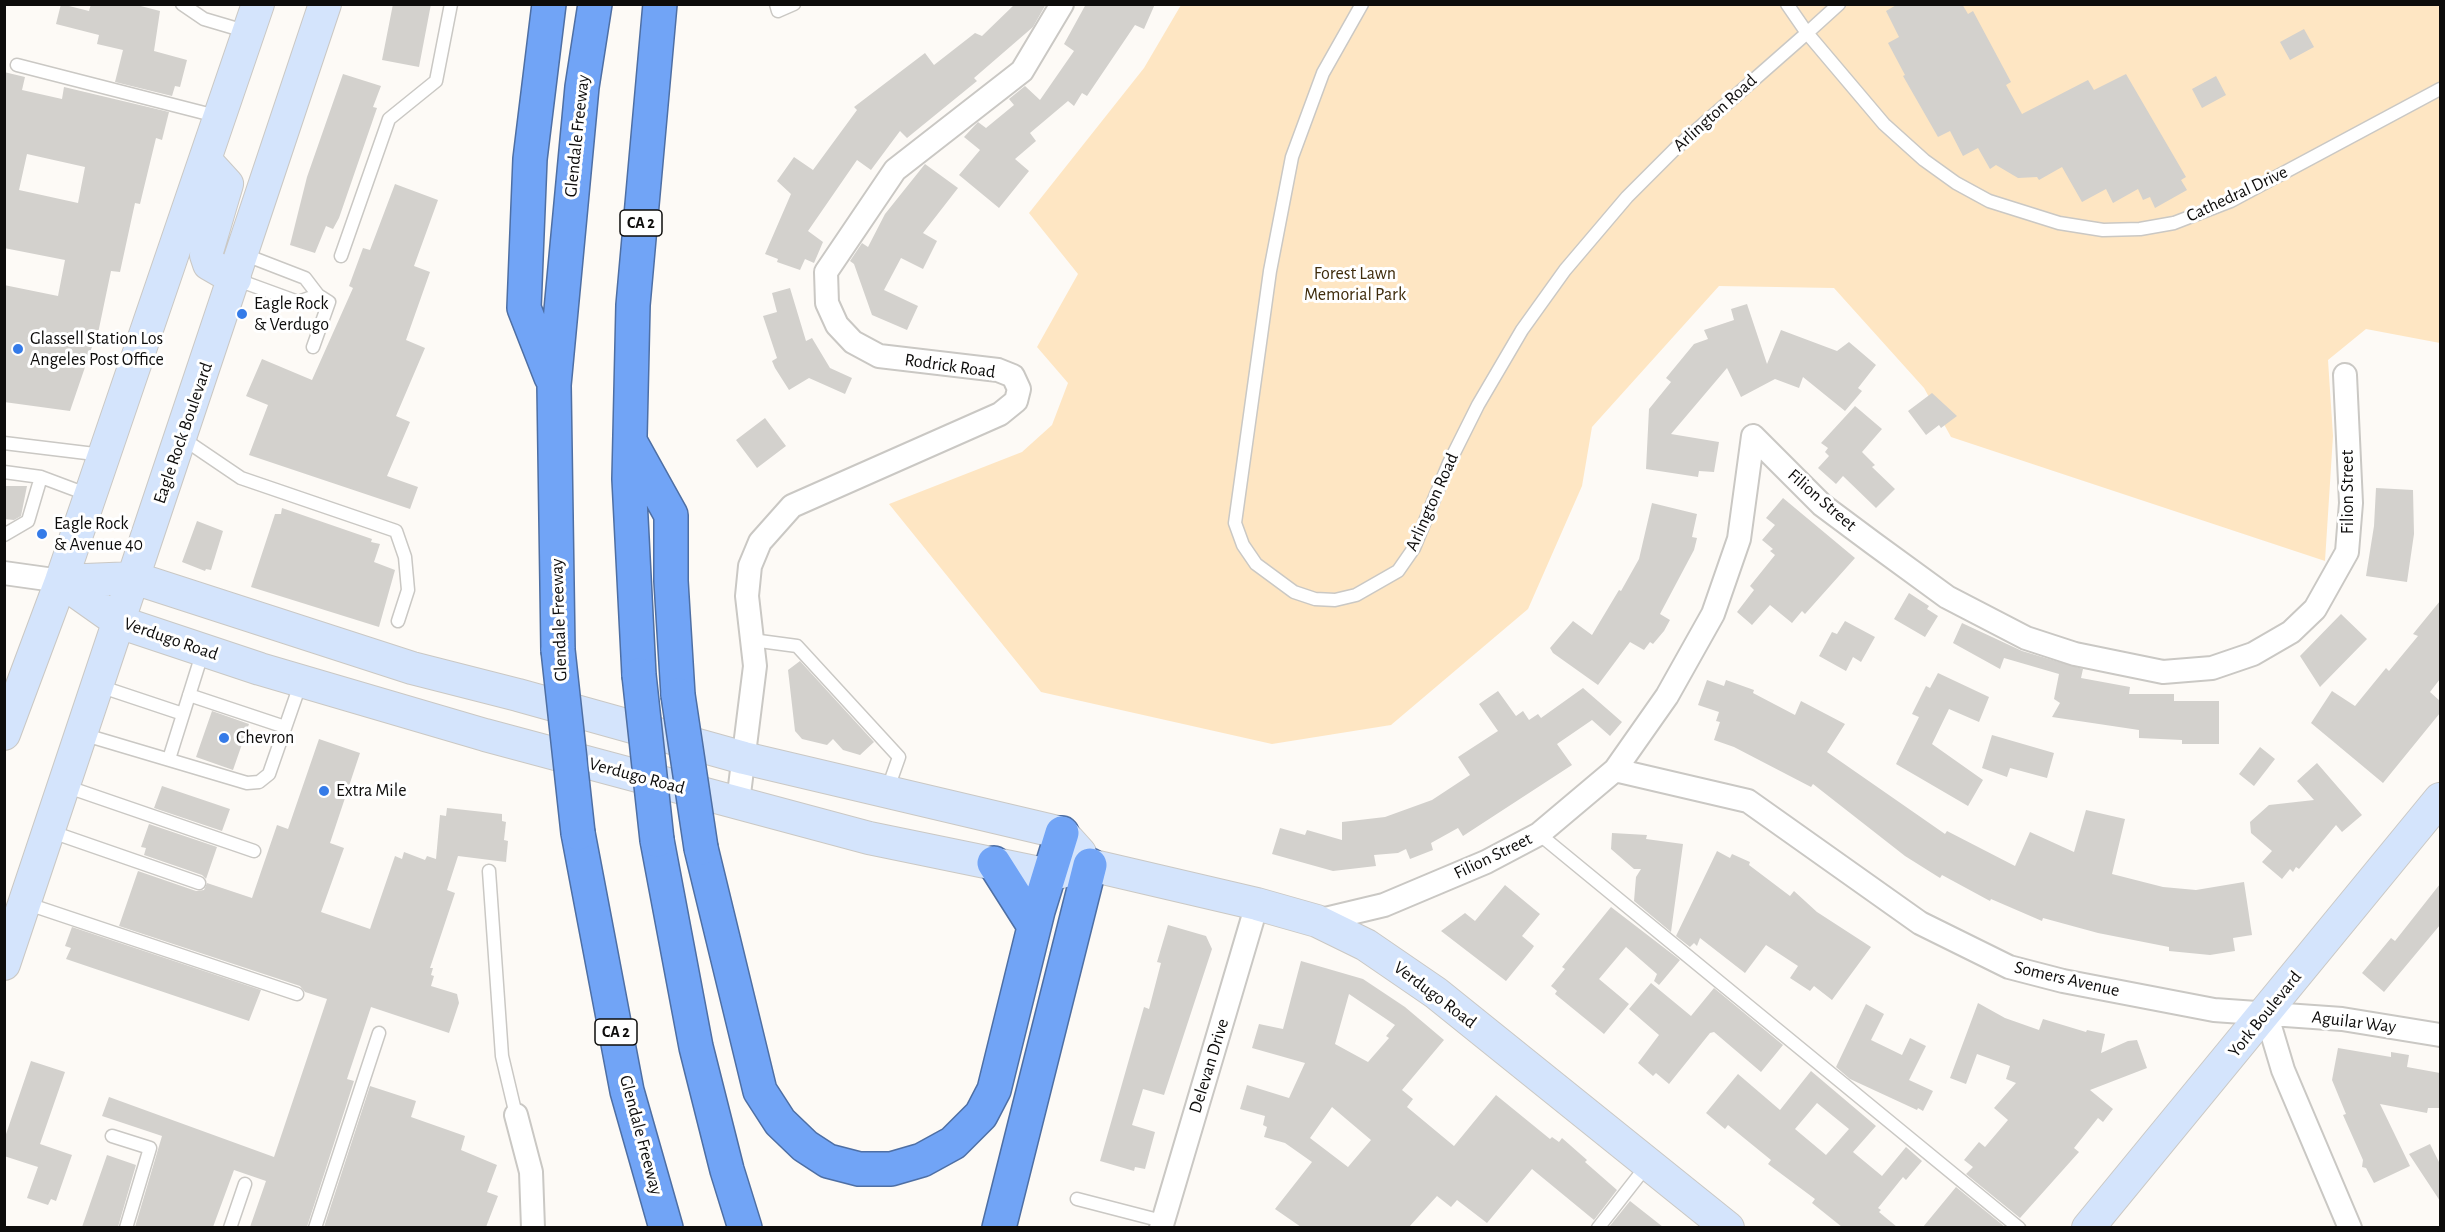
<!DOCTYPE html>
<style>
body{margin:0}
#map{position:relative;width:2445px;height:1232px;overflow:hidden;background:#fdfaf6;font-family:"Alegreya Sans",sans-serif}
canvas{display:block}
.frame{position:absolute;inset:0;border:6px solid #0d0c0b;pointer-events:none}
</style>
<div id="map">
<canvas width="2445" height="1232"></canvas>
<div class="frame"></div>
</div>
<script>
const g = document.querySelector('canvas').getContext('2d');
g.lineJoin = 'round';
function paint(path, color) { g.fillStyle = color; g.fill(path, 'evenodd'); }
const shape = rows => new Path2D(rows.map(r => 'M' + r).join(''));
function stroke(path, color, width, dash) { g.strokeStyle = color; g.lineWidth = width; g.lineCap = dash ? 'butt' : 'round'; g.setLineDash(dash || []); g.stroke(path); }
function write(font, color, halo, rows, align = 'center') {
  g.font = font + ' "Alegreya Sans",sans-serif'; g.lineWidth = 6; g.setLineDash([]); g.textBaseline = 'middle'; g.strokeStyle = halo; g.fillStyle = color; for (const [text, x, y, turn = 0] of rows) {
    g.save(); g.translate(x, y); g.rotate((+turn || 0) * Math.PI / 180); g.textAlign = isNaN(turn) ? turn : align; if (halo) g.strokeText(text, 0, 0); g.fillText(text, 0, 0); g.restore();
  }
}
paint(shape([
 [1181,5,2440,5,2440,343,2366,329,2328,360,2333,436,2325,561,1951,437,1924,388,1834,288,1719,286,1592,427,1582,486,1528,609,1391,725,1272,744,1041,692,889,504,1022,452,1052,425,1068,383,1037,347,1078,274,1029,213,1144,68]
]), '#fee6c3');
paint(shape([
 [61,4,89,11,91,4,133,4,160,11,154,51,187,60,180,87,175,86,172,96,115,82,123,50,97,44,99,35,56,24],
 [393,4,431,4,419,67,382,60],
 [1015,4,1046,4,1033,27,974,78,977,81,907,138,900,131,871,170,857,160,808,231,823,242,814,263,805,259,800,270,777,262,778,259,765,254,791,194,777,181,794,157,813,170,857,110,854,107,925,53,934,65,975,33,982,36],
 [1086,4,1155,4,1144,29,1135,25,1087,96,1082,93,1074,106,1068,101,1030,133,1036,141,1015,159,1029,171,999,208,959,175,980,150,964,137,978,122,986,128,1014,105,1009,99,1025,86,1040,100,1074,51,1064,44],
 [1898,4,1962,4,1968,14,1973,11,2011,82,2006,85,2022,114,2088,80,2094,90,2126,74,2186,177,2181,180,2187,190,2155,208,2150,197,2143,200,2138,189,2113,203,2106,189,2082,202,2062,167,2039,180,2037,177,2018,178,1996,165,1990,169,1978,148,1963,156,1950,131,1938,137,1903,76,1905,75,1888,43,1899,37,1886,11],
 [2304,29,2314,47,2290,60,2280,42],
 [4,72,25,77,22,90,62,99,64,87,169,112,162,140,156,138,140,204,135,203,120,272,111,271,97,338,95,338,70,411,4,402,4,285,58,296,65,260,4,248],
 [27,154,85,167,78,203,19,190],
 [343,74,381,86,373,107,377,108,339,218,333,229,326,226,315,253,290,245,307,177],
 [2216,76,2226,95,2202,108,2192,89],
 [925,164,958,188,923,233,937,241,923,269,901,258,884,290,918,306,907,330,872,315,854,264,850,261,862,243,868,247,885,214],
 [395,184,438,200,414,266,430,272,406,340,425,348,396,416,410,422,387,476,418,487,410,509,249,455,268,405,246,396,262,359,312,380,353,288,349,286,363,248,370,250],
 [790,288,806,341,812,338,830,368,852,378,845,394,809,378,789,390,775,368,772,361,777,358,763,316,777,312,772,293],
 [1747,304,1767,364,1781,330,1837,351,1849,342,1876,365,1858,388,1862,391,1845,411,1803,377,1799,388,1775,379,1741,397,1727,368,1671,434,1719,442,1714,472,1699,471,1698,477,1646,469,1649,409,1671,382,1666,378,1694,344,1708,339,1704,330,1734,320,1731,309],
 [1932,393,1957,416,1941,428,1939,425,1926,435,1908,411],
 [1855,406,1882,429,1862,452,1875,465,1872,467,1895,489,1876,508,1843,476,1836,484,1818,468,1829,456,1825,452,1828,448,1821,443],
 [765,418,786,446,757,468,736,440],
 [4,486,27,486,21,516,14,520,4,519],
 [2376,488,2413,490,2414,534,2407,582,2366,576,2374,526],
 [1783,498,1855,558,1805,614,1802,611,1792,623,1770,605,1752,625,1737,612,1754,590,1750,586,1775,555,1770,551,1773,549,1762,540,1775,525,1766,518],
 [1652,503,1697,514,1692,537,1697,538,1694,550,1660,614,1670,620,1664,631,1653,644,1650,642,1644,650,1630,642,1598,685,1553,653,1550,648,1573,621,1592,635,1619,590,1621,591,1639,559],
 [282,508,372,539,371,542,380,544,374,562,395,570,379,627,251,587,275,514,281,514],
 [197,521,223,531,211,570,206,569,205,571,182,562],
 [1909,593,1929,606,1927,609,1938,616,1925,637,1894,619],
 [2440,601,2440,679,2430,692,2440,701,2440,713,2383,783,2311,723,2332,691,2355,706,2386,668,2389,671,2418,636,2413,634],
 [2341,614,2367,639,2320,687,2300,656],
 [1845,621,1875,637,1861,662,1853,657,1846,671,1819,656,1832,632,1837,634],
 [1962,623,2022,651,2083,669,2081,678,2130,687,2129,694,2174,694,2174,701,2219,701,2219,744,2182,744,2182,740,2139,738,2139,730,2052,717,2060,703,2054,699,2059,674,2004,658,2000,669,1953,643],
 [800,661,874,742,860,755,843,750,833,739,827,745,802,739,795,731,788,670],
 [1938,673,1989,697,1979,722,1949,709,1932,744,1983,780,1968,806,1896,764,1919,717,1912,714,1926,686,1930,688],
 [1707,680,1724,686,1726,680,1754,690,1753,693,1795,715,1801,701,1845,724,1827,752,1945,834,1947,831,2015,866,2030,832,2074,852,2086,810,2125,819,2112,874,2163,887,2196,890,2244,882,2252,935,2233,938,2235,951,2210,955,2169,951,2169,947,2098,933,2043,918,2042,921,1991,899,1990,901,1942,875,1940,878,1905,856,1813,784,1811,787,1734,747,1714,740,1720,722,1716,721,1719,712,1698,705],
 [1583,688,1622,722,1610,736,1592,720,1557,744,1572,765,1463,836,1458,828,1431,843,1433,850,1410,859,1406,849,1398,853,1374,855,1376,866,1333,871,1272,854,1280,828,1305,835,1307,830,1342,840,1342,822,1385,817,1432,800,1470,775,1458,757,1498,731,1479,704,1498,691,1516,716,1523,711,1529,720,1538,714,1541,718],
 [212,711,249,724,233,770,196,757],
 [1992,735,2054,753,2047,778,2010,768,2007,777,1982,768],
 [319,739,360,753,330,843,344,848,321,912,370,929,395,856,402,859,404,852,425,860,427,856,436,859,440,815,446,816,447,808,502,814,502,821,506,822,504,840,508,841,506,862,458,856,447,890,455,893,430,968,433,968,431,975,434,976,431,986,457,994,459,1003,449,1033,371,1007,347,1079,354,1081,307,1227,250,1227,266,1181,234,1170,213,1227,135,1227,162,1136,102,1116,109,1097,274,1157,327,999,305,992,300,986,119,926,138,871,196,891,204,890,207,883,252,898,277,825,288,829],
 [2260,747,2275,759,2254,786,2239,774],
 [2317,763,2362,815,2342,832,2336,825,2299,869,2296,867,2293,872,2290,869,2282,879,2262,862,2272,851,2251,833,2250,822,2269,805,2314,800,2297,781],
 [162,786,230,809,222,831,154,808],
 [149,824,217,847,206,879,202,875,144,855,146,848,141,847],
 [1612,833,1647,835,1646,839,1683,844,1671,932,1634,901,1636,877,1641,869,1634,869,1611,849],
 [1717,851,1730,858,1732,854,1750,862,1749,865,1790,896,1794,891,1817,912,1871,947,1832,1000,1814,986,1810,991,1790,978,1798,966,1766,945,1745,973,1700,938,1697,946,1694,943,1690,947,1676,936],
 [2440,884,2440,925,2384,992,2362,973,2391,938,2395,941],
 [1505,885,1540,914,1522,936,1534,946,1532,949,1506,981,1441,931,1465,913,1475,921],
 [1611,907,1680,960,1659,985,1654,981,1657,974,1626,947,1599,979,1629,1004,1604,1034,1555,994,1557,991,1551,986,1565,969,1562,967],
 [1168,925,1206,936,1212,949,1164,1095,1143,1089,1132,1125,1155,1132,1145,1169,1135,1167,1134,1171,1100,1161,1144,1007,1149,1009,1161,963,1157,962],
 [72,927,261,990,249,1021,66,959,71,948,65,946],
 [1301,961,1363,979,1405,1007,1444,1040,1402,1090,1413,1099,1407,1107,1454,1146,1496,1095,1550,1139,1552,1137,1559,1142,1562,1138,1587,1160,1585,1162,1617,1190,1594,1220,1532,1169,1487,1223,1457,1200,1451,1207,1437,1196,1409,1227,1301,1227,1275,1209,1312,1162,1285,1143,1264,1137,1267,1127,1263,1125,1265,1116,1240,1109,1247,1085,1289,1098,1305,1063,1252,1048,1259,1024,1283,1029],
 [1349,994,1395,1025,1386,1036,1389,1038,1368,1062,1335,1044],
 [1332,1107,1371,1140,1348,1167,1310,1138],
 [1651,983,1691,1016,1714,988,1783,1045,1761,1072,1714,1032,1710,1033,1669,1084,1656,1073,1653,1076,1638,1063,1659,1035,1629,1009],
 [1978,1003,2005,1018,2039,1030,2043,1019,2086,1032,2087,1030,2105,1034,2101,1053,2128,1041,2137,1040,2147,1068,2090,1090,2113,1109,2103,1122,2098,1118,2074,1148,2079,1152,2020,1218,1966,1174,1973,1167,1964,1160,1979,1142,1985,1147,2008,1120,1994,1108,2016,1083,2006,1079,2010,1066,1977,1054,1966,1084,1950,1078],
 [1866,1004,1884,1014,1871,1040,1902,1055,1910,1038,1926,1046,1909,1080,1933,1091,1923,1111,1918,1108,1917,1110,1850,1079,1836,1067],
 [2338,1048,2391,1057,2391,1052,2409,1055,2407,1067,2440,1073,2440,1108,2428,1108,2427,1113,2380,1104,2410,1166,2374,1183,2366,1168,2362,1167,2363,1160,2343,1115,2346,1114,2332,1080],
 [31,1061,65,1072,40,1144,72,1155,56,1201,51,1199,48,1205,27,1198,38,1167,4,1156,4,1140],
 [1811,1071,1876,1126,1853,1152,1882,1176,1906,1147,1922,1161,1906,1180,1903,1177,1878,1208,1881,1210,1879,1212,1897,1227,1842,1227,1812,1203,1815,1199,1768,1164,1771,1160,1728,1125,1725,1129,1706,1113,1738,1074,1780,1110],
 [1817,1103,1849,1129,1826,1155,1795,1129],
 [370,1086,416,1101,411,1117,465,1136,461,1150,497,1165,487,1192,498,1196,486,1227,324,1227],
 [2430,1144,2440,1164,2440,1201,2409,1154],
 [107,1155,136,1165,118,1227,82,1227],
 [1956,1187,2005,1227,1923,1227],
 [1630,1201,1663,1227,1609,1227]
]), '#d3d1cd');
const lane = shape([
 [182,4,204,19,248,32],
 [776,4,778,11,794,4],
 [1362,4,1323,73,1292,157,1270,271,1235,523,1243,545,1256,564,1294,592,1315,599,1335,600,1356,595,1398,571,1414,548,1449,463,1478,405,1522,330,1565,270,1627,197,1675,149,1807,33,1787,4],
 [1839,4,1807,33,1884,124,1924,160,1956,183,1989,201,2059,223,2103,230,2140,229,2174,223,2231,201,2440,89],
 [17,65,220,117],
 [243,254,305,278,318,295,329,302,313,347],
 [341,256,389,119,436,81,451,4],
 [235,279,298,302,318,295],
 [182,438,241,478,396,531,405,557,408,590,398,621],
 [4,443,103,455],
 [4,472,41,477,89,495],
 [4,535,28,521,41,477],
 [752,640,797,646,899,757,887,791],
 [99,686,183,714],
 [189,695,285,727],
 [82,734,247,783,259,782,269,774,301,682],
 [169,759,203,651],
 [65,786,254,851],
 [49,831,199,883],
 [1539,834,2019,1228],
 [489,871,502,1056,516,1115],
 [25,903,297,994],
 [112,1136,150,1148,126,1228],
 [1077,1199,1162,1221],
 [230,1228,245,1184],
 [315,1228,379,1033],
 [1598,1228,1648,1164]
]);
const street = shape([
 [4,573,61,581],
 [1615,770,1748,801,1920,923,2009,967,2063,981,2214,1010,2342,1019,2440,1035],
 [738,802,755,666,747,596,750,566,760,542,792,506,1000,414,1016,401,1019,389,1013,376,998,370,879,356,853,342,837,325,827,303,826,272,895,170,1022,71,1062,4],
 [1317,921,1384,905,1486,862,1539,834,1615,770,1667,696,1713,614,1739,539,1753,436,1822,505,1873,543,1947,597,2026,638,2075,654,2163,672,2212,668,2253,654,2291,632,2315,609,2347,552,2351,503,2345,375],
 [2266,1013,2283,1070,2350,1228],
 [516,1115,531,1172,533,1228],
 [1161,1228,1257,904]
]);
const secondary = shape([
 [206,161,227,184,206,255,209,264,235,279],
 [61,581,119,622,260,669,485,735,869,838,1049,875,1090,865,1257,904,1317,921,1366,945,1436,993,1728,1228],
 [61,581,134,578,412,668,518,695,744,758,1062,833,1080,853],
 [4,734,61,581,258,4],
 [4,964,325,4],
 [2088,1228,2440,799]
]);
const highway = shape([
 [549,4,530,159,524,308,551,377],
 [631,443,671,515,671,581,678,695],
 [558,650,554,385,582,87,595,4],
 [639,675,629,479,633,305,660,4],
 [578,833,627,1091,666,1228],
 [657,840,696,1047,727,1170,745,1228],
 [701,848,760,1091,780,1122,805,1146,828,1161,859,1169,891,1169,922,1160,953,1143,981,1115,994,1090,1038,911,1062,833],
 [994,863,1034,926],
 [999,1228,1090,865]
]);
stroke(lane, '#cac8c4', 15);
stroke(street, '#cac8c4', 26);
stroke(secondary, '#cac8c4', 34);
stroke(highway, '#4e6fa4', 36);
stroke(lane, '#fff', 12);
stroke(street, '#fff', 22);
stroke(secondary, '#d4e4fc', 32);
stroke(highway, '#71a4f6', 33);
const highwayBridge = shape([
 [558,650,578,833],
 [639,675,657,840],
 [678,695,701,848]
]);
stroke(highwayBridge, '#4e6fa4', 36, []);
stroke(highwayBridge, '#71a4f6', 33);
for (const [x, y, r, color] of [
 [242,314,6,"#357be8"],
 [18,349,6,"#357be8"],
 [42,534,6,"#357be8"],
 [224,738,6,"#357be8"],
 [324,791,6,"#357be8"]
]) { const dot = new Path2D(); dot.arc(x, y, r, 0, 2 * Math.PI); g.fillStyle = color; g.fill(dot); stroke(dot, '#fff', 2); }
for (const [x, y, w] of [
 [641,223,42],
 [616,1032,42]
]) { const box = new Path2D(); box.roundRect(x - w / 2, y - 13, w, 26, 4.5); g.fillStyle = '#fff'; g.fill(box); stroke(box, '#0d0c0b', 1.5); }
write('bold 16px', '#0d0c0b', null, [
 ["CA 2",641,223],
 ["CA 2",616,1032]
]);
write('18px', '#0d0c0b', '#fff', [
 ["Arlington Road",1715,113,-42],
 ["Glendale Freeway",577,136,-84],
 ["Cathedral Drive",2237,194,-25],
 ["Rodrick Road",950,366,8],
 ["Eagle Rock Boulevard",183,433,-71],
 ["Filion Street",2348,492,-90],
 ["Filion Street",1822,500,41],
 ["Arlington Road",1432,502,-66],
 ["Glendale Freeway",559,620,-92],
 ["Verdugo Road",171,639,19],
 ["Verdugo Road",637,776,15],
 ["Filion Street",1493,856,-26],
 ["Somers Avenue",2067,979,13],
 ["Verdugo Road",1435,995,37],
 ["York Boulevard",2265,1014,-51],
 ["Aguilar Way",2354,1022,7],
 ["Delevan Drive",1209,1066,-73],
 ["Glendale Freeway",641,1135,75]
]);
write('18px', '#3e2b0b', '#fff', [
 ["Forest Lawn",1355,274],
 ["Memorial Park",1355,295]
]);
write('18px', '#0d0c0b', '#fff', [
 ["Eagle Rock",254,304],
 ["& Verdugo",254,325],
 ["Glassell Station Los",30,339],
 ["Angeles Post Office",30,360],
 ["Eagle Rock",54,524],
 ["& Avenue 40",54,545],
 ["Chevron",236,738],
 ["Extra Mile",336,791]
], 'left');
</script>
